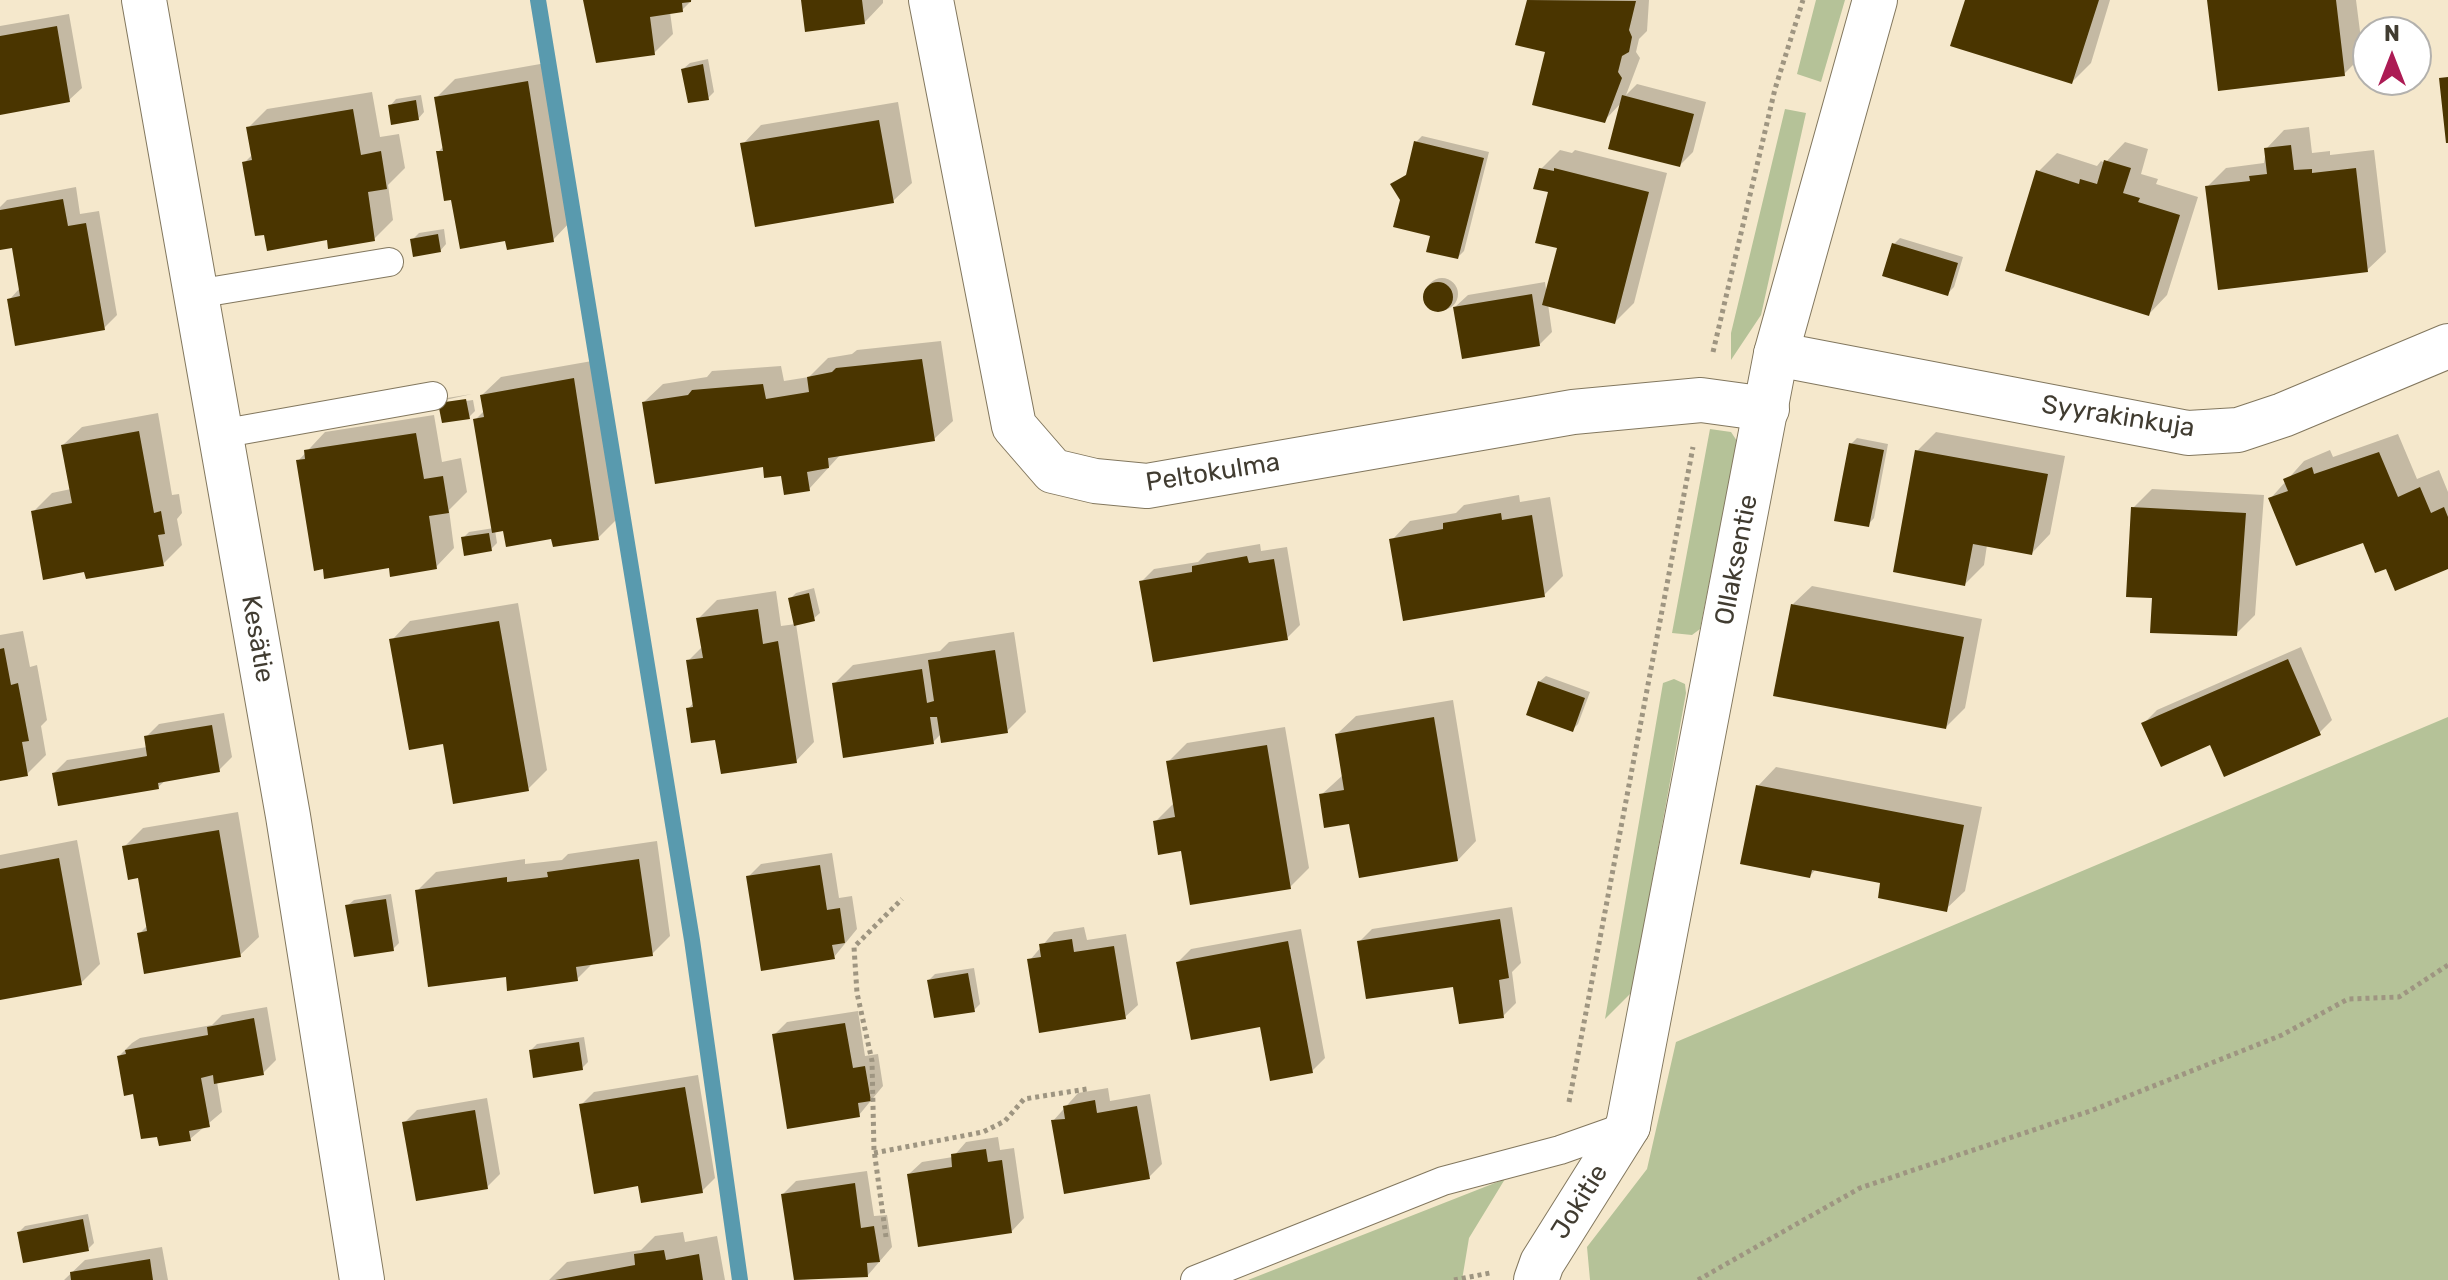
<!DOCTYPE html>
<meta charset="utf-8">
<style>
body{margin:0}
#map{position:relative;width:2448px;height:1280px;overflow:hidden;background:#f5e8cc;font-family:Rubik,sans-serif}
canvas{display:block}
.north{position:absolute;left:2352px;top:16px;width:80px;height:80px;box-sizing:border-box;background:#fff;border:2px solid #b3b1ad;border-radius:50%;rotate:0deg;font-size:22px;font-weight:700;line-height:32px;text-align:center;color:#413c31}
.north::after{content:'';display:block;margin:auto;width:28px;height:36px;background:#ac1b54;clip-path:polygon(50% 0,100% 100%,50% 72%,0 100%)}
</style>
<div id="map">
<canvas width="2448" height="1280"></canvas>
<div class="north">N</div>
</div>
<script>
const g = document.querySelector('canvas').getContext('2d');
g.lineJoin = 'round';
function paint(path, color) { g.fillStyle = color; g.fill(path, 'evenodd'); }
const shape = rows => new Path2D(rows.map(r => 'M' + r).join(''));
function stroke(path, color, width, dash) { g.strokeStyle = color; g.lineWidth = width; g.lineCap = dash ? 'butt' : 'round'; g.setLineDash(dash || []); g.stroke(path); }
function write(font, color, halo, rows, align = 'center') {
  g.font = font + ' Rubik,sans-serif'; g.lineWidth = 8; g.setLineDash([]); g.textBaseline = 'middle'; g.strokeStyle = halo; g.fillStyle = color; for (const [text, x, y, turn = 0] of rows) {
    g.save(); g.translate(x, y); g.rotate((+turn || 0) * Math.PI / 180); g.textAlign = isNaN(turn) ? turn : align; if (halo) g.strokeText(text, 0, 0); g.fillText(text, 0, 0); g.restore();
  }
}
paint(shape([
 [1816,0,1845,0,1821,82,1797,74],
 [1785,109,1806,113,1761,315,1731,360,1731,333],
 [1710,429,1731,432,1737,441,1700,629,1692,635,1672,633],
 [1674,679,1685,684,1686,693,1632,992,1605,1019,1663,683],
 [2448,717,2448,1280,1590,1280,1587,1247,1647,1169,1676,1042],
 [1505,1179,1469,1238,1462,1280,1248,1280]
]), '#b5c298');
paint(shape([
 [587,0,692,0,682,10,670,12,673,34,654,53],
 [803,0,883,0,883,3,865,22],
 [1529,0,1649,0,1647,31,1639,39,1636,52,1640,58,1626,95,1637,84,1706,102,1693,152,1680,165,1622,102,1604,121,1548,51,1518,43],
 [1967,0,2110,0,2091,63,2072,82],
 [2209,0,2356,0,2363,55,2344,74],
 [69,14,82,88,69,100,0,113,0,26],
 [708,59,714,92,708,98,683,69,690,63],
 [546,63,571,221,553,240,507,239,453,198,438,152,444,146,436,98,455,79],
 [372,92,380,137,399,134,405,168,388,185,393,220,374,239,329,238,244,163,253,154,248,128,267,109],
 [421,95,424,112,418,119,390,106,396,99],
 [898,102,912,183,893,201,743,144,761,125],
 [2309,127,2312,153,2330,151,2330,155,2374,150,2386,252,2367,270,2207,187,2226,168,2264,163,2266,149,2284,130],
 [1422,136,1489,152,1464,251,1458,257,1433,235,1393,185,1408,173,1416,142],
 [2125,142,2148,149,2141,174,2158,179,2156,184,2198,197,2167,295,2149,314,2038,172,2057,153,2097,166,2101,161,2105,163],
 [1560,150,1572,153,1575,150,1667,173,1634,303,1615,322,1548,304,1552,332,1539,345,1455,307,1468,295,1545,282,1547,296,1560,247,1551,191,1541,169],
 [76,187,80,214,99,211,117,315,104,328,9,300,20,288,13,246,0,248,0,207,7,200],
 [444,229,446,244,440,251,413,239,419,233],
 [1900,238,1963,257,1954,287,1948,293,1894,244],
 '1426 294a16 16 0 1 1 32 0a16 16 0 1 1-32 0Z',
 [941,341,953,421,934,439,841,454,809,489,644,402,663,384,707,377,712,371,781,366,784,381,809,377,828,358,852,354,857,350],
 [592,361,617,519,598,538,553,537,505,529,495,530,497,543,491,549,463,538,469,532,494,528,475,420,485,410,482,395,501,377],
 [472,394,445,400,445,404,473,400,475,411,469,417,440,404,447,398],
 [158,413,172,495,179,494,182,513,177,519,182,545,163,564,86,570,33,512,52,493,71,489,63,445,82,427],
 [434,415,442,462,461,458,467,492,449,510,454,548,436,567,390,566,298,461,325,432],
 [1936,432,2065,456,2050,534,2032,553,1987,545,1984,565,1965,584,1917,451],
 [2398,434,2417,479,2439,470,2448,492,2448,566,2387,566,2364,541,2270,499,2304,461,2330,450,2333,457],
 [1857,438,1888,444,1874,518,1868,525,1851,444],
 [2152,489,2264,495,2255,615,2236,634,2154,596,2133,508],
 [1519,495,1520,502,1550,497,1563,576,1544,595,1392,540,1410,521,1456,513,1464,505],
 [1260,544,1261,551,1287,547,1300,625,1287,638,1141,582,1154,569,1198,562,1207,553],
 [1812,586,1982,619,1965,708,1946,727,1793,604],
 [814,588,820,613,813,619,796,624,814,742,796,761,717,738,688,709,694,702,688,661,703,646,698,619,717,600,776,591,781,626,796,624,790,599,796,593],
 [518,603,547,770,528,789,444,742,392,640,410,621],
 [23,631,30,667,37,665,47,720,41,726,46,755,27,774,0,779,0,635],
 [1014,632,1026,712,1007,731,942,733,933,742,834,684,853,665,940,651,949,642],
 [2301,647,2332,720,2319,733,2211,742,2144,723,2157,710],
 [1546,676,1590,692,1578,724,1572,730,1539,682],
 [1453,700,1476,841,1458,860,1351,821,1321,795,1343,775,1337,734,1356,716],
 [224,713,232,757,219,770,166,780,158,787,54,773,67,760,147,747,146,737,159,724],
 [1285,727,1309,868,1290,887,1182,849,1155,822,1175,802,1168,762,1187,743],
 [1776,767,1982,807,1965,891,1946,909,1882,881,1816,869,1810,876,1758,786],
 [238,812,259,937,240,955,139,934,148,925,140,876,124,847,143,828],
 [77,840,100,964,81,983,0,998,0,855],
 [657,841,670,936,652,954,594,962,577,979,507,975,417,891,436,872,525,859,525,864,562,860,568,854],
 [832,853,839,898,852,896,857,929,834,957,748,877,761,864],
 [391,894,399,943,393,949,347,906,354,900],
 [1512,907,1521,963,1512,972,1516,1003,1503,1016,1455,984,1359,942,1372,929],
 [1084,927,1087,940,1126,934,1138,1005,1125,1017,1030,960,1054,932],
 [1301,929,1325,1058,1312,1071,1262,1025,1178,962,1191,949],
 [974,968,980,1004,974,1010,929,980,935,974],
 [267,1007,276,1060,263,1073,217,1082,222,1112,190,1139,134,1092,119,1056,132,1043,140,1038,212,1025,222,1015],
 [858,1011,865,1056,878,1054,883,1086,859,1115,774,1035,787,1022],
 [584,1037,588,1062,582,1068,531,1050,537,1044],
 [698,1075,715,1178,702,1191,640,1184,581,1105,594,1092],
 [1108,1088,1110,1101,1150,1094,1162,1164,1149,1177,1053,1121,1078,1093],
 [487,1098,500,1174,487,1187,404,1123,417,1110],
 [998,1137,1000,1150,1014,1148,1024,1218,1012,1231,909,1174,922,1162,953,1157,966,1142],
 [867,1171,874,1216,887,1215,892,1247,868,1275,796,1280,783,1194,796,1181],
 [88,1214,94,1243,88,1249,19,1232,25,1226],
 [683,1232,685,1242,717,1236,725,1280,549,1280,567,1262,641,1250,655,1236],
 [162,1247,168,1280,64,1280,85,1260]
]), '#0003');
stroke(shape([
 [538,0,692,940,740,1280]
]), '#599aae', 16);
paint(shape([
 [583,0,691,0,691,2,682,3,683,12,650,17,655,55,596,63],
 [801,0,862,0,865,24,805,32],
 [1527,0,1636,1,1629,30,1632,37,1629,52,1622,56,1618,72,1622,78,1605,123,1532,105,1545,52,1515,45],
 [1965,0,2099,0,2072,84,1950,46],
 [2207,0,2336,0,2345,76,2218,91],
 [57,26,70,102,0,115,0,36],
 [703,64,709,100,688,103,681,69],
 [2448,77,2448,143,2446,143,2439,78],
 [528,81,554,242,507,250,505,241,460,249,451,200,444,201,436,151,443,151,434,97],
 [1622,95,1694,114,1680,167,1608,149],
 [416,100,419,120,391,125,388,105],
 [353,109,361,155,381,151,387,189,368,192,375,241,328,249,327,240,267,251,264,235,255,236,242,162,252,160,246,127],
 [879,120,894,203,755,227,740,143],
 [1414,141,1484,158,1458,259,1426,252,1430,236,1393,227,1400,200,1390,184,1406,175],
 [2291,145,2294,170,2312,169,2312,173,2356,168,2368,272,2218,290,2205,186,2250,181,2249,176,2267,174,2264,148],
 [2104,160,2131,168,2123,193,2140,198,2138,202,2180,215,2149,316,2005,271,2036,170,2079,184,2080,179,2097,184],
 [1539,168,1554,171,1554,168,1649,192,1615,324,1542,305,1557,248,1535,243,1548,192,1533,189],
 [63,199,68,226,86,223,105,330,15,346,7,299,20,296,12,248,0,250,0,210],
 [438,234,441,252,413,257,410,239],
 [1892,243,1958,263,1948,296,1882,276],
 '1423 297a15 15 0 1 1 30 0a15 15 0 1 1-30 0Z',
 [1532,294,1540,346,1462,359,1453,307],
 [922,359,935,441,828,458,829,468,807,472,810,491,784,495,781,476,764,478,763,467,655,484,642,402,688,395,692,390,763,384,766,399,809,392,807,377,832,372,836,368],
 [574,378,599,540,553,547,551,539,506,547,503,531,492,533,473,419,484,417,480,395],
 [466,399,470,419,442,423,438,403],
 [139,431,154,513,161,511,165,534,158,535,164,566,86,579,84,572,43,580,31,511,72,503,61,445],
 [416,433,424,479,443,476,449,513,429,516,437,569,390,577,389,568,324,579,323,569,314,571,296,460,305,459,304,450],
 [1849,443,1884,450,1869,527,1834,521],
 [1915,450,2048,474,2032,555,1973,544,1965,586,1893,572],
 [2379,452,2398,497,2420,487,2431,513,2444,507,2448,517,2448,569,2395,591,2386,569,2375,573,2363,543,2296,566,2268,498,2288,491,2283,479,2312,467,2314,474],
 [2131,507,2246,513,2237,636,2150,633,2152,598,2126,597],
 [1501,513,1502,520,1532,515,1545,597,1403,621,1389,539,1443,529,1443,523],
 [489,533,492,551,464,556,461,537],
 [1247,556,1249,563,1274,559,1288,640,1153,662,1139,581,1192,572,1192,566],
 [809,593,815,621,794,626,788,598],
 [1791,604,1964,637,1946,729,1773,696],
 [758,609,763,644,778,641,797,763,721,774,715,740,691,743,686,708,693,707,686,660,703,658,696,618],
 [499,621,529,791,453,804,443,744,409,750,389,639],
 [4,648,11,685,18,683,29,741,22,742,28,776,0,781,0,649],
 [995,650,1008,733,941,743,937,717,930,717,934,744,843,758,832,683,922,669,927,703,934,701,928,660],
 [2288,659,2321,735,2224,777,2210,745,2161,767,2141,723],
 [1538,681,1585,698,1573,732,1526,715],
 [1434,717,1458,861,1359,878,1349,824,1324,828,1319,794,1344,790,1335,734],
 [212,725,220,772,158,783,159,789,58,806,52,773,147,756,144,736],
 [1267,745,1291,889,1190,905,1181,851,1158,855,1153,821,1175,817,1166,761],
 [1756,785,1964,825,1947,912,1878,898,1880,883,1812,870,1810,878,1740,864],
 [219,830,241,957,144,974,137,933,147,931,138,878,128,880,122,846],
 [59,858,82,985,0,1000,0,869],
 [639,859,653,956,576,967,578,981,507,991,506,977,428,987,415,890,507,877,507,882,548,877,547,872],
 [820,865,827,910,840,908,845,943,832,945,835,959,761,971,746,876],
 [386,899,394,951,354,957,345,905],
 [1500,919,1509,978,1499,980,1504,1018,1459,1024,1453,987,1366,999,1357,941],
 [1072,939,1074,952,1114,946,1126,1019,1039,1033,1027,959,1041,957,1039,944],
 [1288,941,1313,1073,1270,1081,1260,1027,1191,1040,1176,962],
 [968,973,975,1012,934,1018,927,980],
 [254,1018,264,1075,214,1084,213,1075,201,1078,210,1127,189,1131,191,1141,159,1146,157,1137,141,1139,133,1094,124,1096,117,1056,126,1054,125,1050,208,1035,207,1027],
 [845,1023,853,1068,865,1066,871,1101,858,1103,860,1117,787,1129,772,1034],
 [579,1042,583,1070,533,1078,529,1050],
 [685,1087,703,1193,641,1203,638,1186,594,1194,579,1104],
 [1095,1100,1097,1113,1137,1106,1150,1179,1064,1194,1051,1120,1065,1119,1063,1106],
 [475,1110,488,1189,416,1201,402,1122],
 [986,1149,988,1162,1002,1160,1012,1233,918,1247,907,1174,952,1167,951,1154],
 [855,1183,861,1228,874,1226,880,1262,867,1263,868,1277,794,1280,781,1194],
 [83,1219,89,1251,23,1263,17,1232],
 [664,1250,666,1260,699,1254,703,1280,555,1280,635,1265,634,1254],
 [150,1259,153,1280,71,1280,70,1272]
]), '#4a3500');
const service = shape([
 [196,294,389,262],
 [220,434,433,396],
 [1195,1280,1443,1181,1560,1150,1628,1126]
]);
const minor = shape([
 [144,0,288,816,362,1280],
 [931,0,1014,426,1053,471,1095,481,1147,486,1573,412,1701,400,1767,409],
 [1776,354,2188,433,2238,430,2283,415,2448,346],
 [1536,1280,1542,1263,1628,1126]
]);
const tertiary = shape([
 [1628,1126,1776,354,1875,0]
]);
stroke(service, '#82775e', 30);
stroke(minor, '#82775e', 46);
stroke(tertiary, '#82775e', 46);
stroke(shape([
 [1713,352,1775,89,1803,0],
 [1569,1102,1693,447],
 [874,1153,983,1132,1005,1121,1024,1099,1087,1089],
 [886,1237,874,1150,872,1061,857,993,854,947,902,899],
 [1454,1280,1490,1273],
 [1698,1280,1860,1188,2093,1110,2282,1035,2348,999,2399,997,2448,965]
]), '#9e9581', 5, [4, 4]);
stroke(service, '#fff', 28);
stroke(minor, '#fff', 44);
stroke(tertiary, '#fff', 44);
write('26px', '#413c31', '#fff', [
 ["Syyrakinkuja",2118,417,9],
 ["Peltokulma",1213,473,-9],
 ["Ollaksentie",1737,560,-79],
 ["Kesätie",257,639,80],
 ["Jokitie",1580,1202,-58]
]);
</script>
